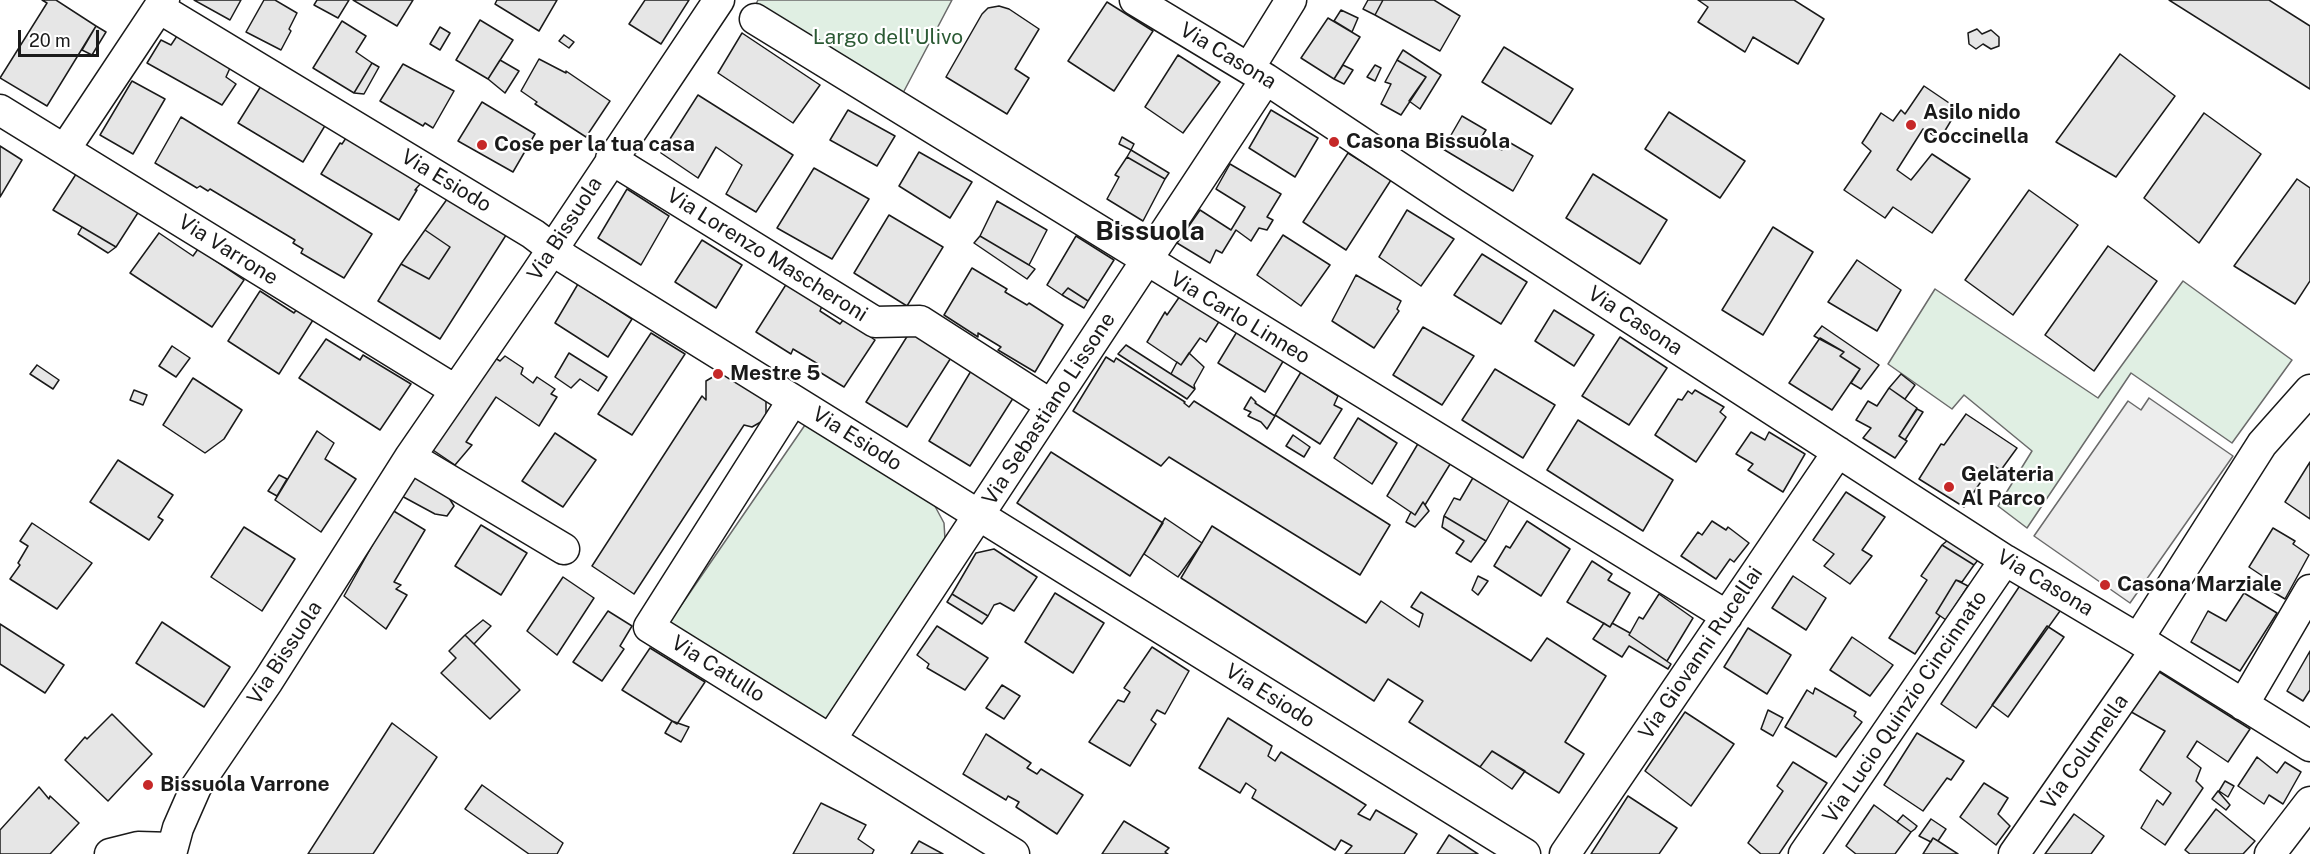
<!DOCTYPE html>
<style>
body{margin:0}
#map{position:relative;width:2310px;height:854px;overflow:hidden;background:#fff;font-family:"Public Sans",sans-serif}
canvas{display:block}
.scale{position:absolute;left:18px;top:30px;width:81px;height:27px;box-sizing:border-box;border:3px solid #1a1a1a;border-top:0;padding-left:8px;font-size:18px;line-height:21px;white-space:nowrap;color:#1a1a1a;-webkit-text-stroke:4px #fff;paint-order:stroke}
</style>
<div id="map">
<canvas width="2310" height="854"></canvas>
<div class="scale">20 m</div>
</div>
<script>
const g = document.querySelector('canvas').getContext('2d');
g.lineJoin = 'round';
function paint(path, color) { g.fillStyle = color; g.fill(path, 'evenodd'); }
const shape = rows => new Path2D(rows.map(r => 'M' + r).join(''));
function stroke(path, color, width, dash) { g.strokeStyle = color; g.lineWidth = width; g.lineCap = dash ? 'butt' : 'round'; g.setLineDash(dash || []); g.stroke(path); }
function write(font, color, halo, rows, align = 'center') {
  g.font = font + ' "Public Sans",sans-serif'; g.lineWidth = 4.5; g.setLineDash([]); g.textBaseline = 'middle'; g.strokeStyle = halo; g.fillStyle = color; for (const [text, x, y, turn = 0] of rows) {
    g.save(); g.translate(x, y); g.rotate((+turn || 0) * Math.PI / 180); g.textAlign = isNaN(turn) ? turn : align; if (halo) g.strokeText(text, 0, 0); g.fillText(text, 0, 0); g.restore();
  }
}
const green = shape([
 [758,0,952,0,903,93,756,4,758,0],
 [2183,281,2292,360,2232,443,2131,373,2027,528,1998,506,2032,451,1964,395,1952,409,1888,364,1935,289,2098,398,2183,281],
 [805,425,930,497,944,523,945,539,826,722,669,623,805,425]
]);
paint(green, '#e0efe3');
stroke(green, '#6a6a6a', 1.5);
const parking = shape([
 [2149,398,2233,456,2130,603,2034,536,2128,401,2141,410,2149,398]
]);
paint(parking, '#ededed');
stroke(parking, '#6a6a6a', 1.5);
const building = shape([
 [42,0,56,0,96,26,47,106,0,78,47,3,42,0],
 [194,0,241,0,230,20,194,0],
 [264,0,275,0,297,13,289,29,291,31,281,50,246,32,264,0],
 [317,0,349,0,338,18,314,5,317,0],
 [353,0,413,0,397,26,353,0],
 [497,0,557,0,539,31,495,4,497,0],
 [645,0,689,0,661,44,629,24,645,0],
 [1368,0,1383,0,1375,15,1363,9,1368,0],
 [1383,0,1434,0,1460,16,1440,51,1375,15,1383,0],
 [1698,0,1794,0,1824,19,1798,64,1753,37,1745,52,1698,22,1708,7,1698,0],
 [2169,0,2269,0,2310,26,2310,89,2169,0],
 [1107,2,1153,31,1114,91,1068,61,1107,2],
 [999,6,1009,9,1039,29,1015,69,1029,78,1007,114,946,77,982,14,988,8,999,6],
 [1341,10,1358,18,1352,32,1334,21,1341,10],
 [1328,18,1360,37,1334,79,1301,58,1328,18],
 [480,20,513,40,488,79,456,60,480,20],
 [342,21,366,36,356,52,372,63,354,93,313,68,342,21],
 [96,26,106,32,92,55,82,50,96,26],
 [440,27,450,33,440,50,430,44,440,27],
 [1977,29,1982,34,1991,30,1999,37,1999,46,1991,49,1983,44,1976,49,1969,44,1968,33,1977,29],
 [742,33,820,85,793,123,718,73,742,33],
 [564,35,574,42,569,48,559,41,564,35],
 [177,36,230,68,226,77,236,84,222,105,147,63,161,40,171,45,177,36],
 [1504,47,1573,89,1551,124,1482,82,1504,47],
 [1403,50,1441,75,1420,109,1409,101,1426,77,1397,60,1403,50],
 [2120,54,2175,96,2116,177,2056,142,2120,54],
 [1178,55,1220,82,1183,133,1145,107,1178,55],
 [539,59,566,73,566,71,610,101,586,137,535,104,537,102,521,91,539,59],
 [500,60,519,71,505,93,488,79,500,60],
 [1397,60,1426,77,1401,115,1381,104,1391,84,1385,82,1397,60],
 [372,63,379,67,364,94,354,93,372,63],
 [403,64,454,91,433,128,425,123,423,126,380,101,403,64],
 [1343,65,1353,70,1344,84,1334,79,1343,65],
 [1375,65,1381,68,1375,81,1367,77,1375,65],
 [132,81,165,99,133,154,100,135,132,81],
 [261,86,326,124,303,162,238,123,261,86],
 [1924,86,1958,109,1940,139,1923,129,1897,170,1911,180,1932,154,1970,179,1932,233,1893,207,1885,218,1844,190,1871,151,1862,143,1881,113,1893,121,1901,110,1905,114,1924,86],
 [698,95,793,155,756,212,726,194,742,165,716,147,698,178,661,153,698,95],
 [482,102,535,134,513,172,458,141,482,102],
 [848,110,895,136,877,166,830,140,848,110],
 [1271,110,1318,138,1295,177,1249,148,1271,110],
 [1669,112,1745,161,1720,198,1645,149,1669,112],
 [2204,113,2261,154,2199,243,2144,198,2204,113],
 [1462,116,1486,130,1481,138,1502,150,1507,141,1533,156,1513,191,1443,149,1462,116],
 [181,117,372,234,344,278,301,253,303,249,293,243,295,240,210,189,208,191,200,186,197,188,155,163,181,117],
 [1122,137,1134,144,1131,150,1119,144,1122,137],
 [346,138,421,183,415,190,417,190,399,220,321,174,340,143,342,144,346,138],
 [0,146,22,160,0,197,0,146],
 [1131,150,1169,173,1165,179,1127,157,1131,150],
 [919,152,972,182,950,218,899,186,919,152],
 [1348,153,1391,180,1346,250,1303,222,1348,153],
 [1127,157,1165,179,1143,221,1107,199,1119,177,1115,175,1127,157],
 [1230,164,1281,194,1267,217,1273,220,1267,230,1259,228,1251,241,1236,230,1222,253,1216,250,1210,263,1177,243,1200,210,1231,230,1245,207,1216,189,1230,164],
 [814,168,869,199,832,259,777,228,814,168],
 [78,171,141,208,116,247,53,210,78,171],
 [1593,174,1667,220,1640,264,1566,218,1593,174],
 [2297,179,2310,188,2310,281,2295,304,2234,266,2297,179],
 [627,189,669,216,641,265,598,238,627,189],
 [2029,190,2078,225,2013,315,1965,280,2029,190],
 [450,195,508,232,440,339,378,301,401,264,429,279,450,247,425,230,450,195],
 [997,201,1047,230,1029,265,980,236,997,201],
 [1407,210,1454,239,1421,286,1379,257,1407,210],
 [889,215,943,247,907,306,854,273,889,215],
 [82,227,116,247,108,253,78,234,82,227],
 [1773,227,1813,252,1763,335,1722,310,1773,227],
 [425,230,450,247,429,279,401,264,425,230],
 [159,233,193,256,198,249,244,280,212,327,130,273,159,233],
 [1283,235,1330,265,1301,306,1257,275,1283,235],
 [980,236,1029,265,1035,269,1027,279,974,243,980,236],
 [1076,236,1114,260,1088,301,1068,288,1062,295,1047,285,1076,236],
 [702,240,742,265,716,308,675,282,702,240],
 [2108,246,2157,281,2094,371,2045,335,2108,246],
 [1482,254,1527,282,1501,324,1454,295,1482,254],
 [1857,260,1901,290,1877,331,1828,302,1857,260],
 [972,268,1007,289,1005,292,1027,305,1029,303,1063,325,1035,372,998,350,1001,347,978,333,978,337,944,315,972,268],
 [1356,275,1401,301,1397,309,1399,311,1374,348,1332,321,1356,275],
 [787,283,822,306,820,311,840,324,844,319,875,340,844,387,813,368,818,364,793,349,791,354,756,332,787,283],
 [578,284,632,319,608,357,555,323,578,284],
 [1068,288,1088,301,1084,308,1062,295,1068,288],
 [260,291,294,313,297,309,313,320,279,374,228,341,260,291],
 [1180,296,1220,320,1206,342,1200,338,1181,365,1147,342,1165,312,1167,315,1180,296],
 [1554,310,1594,335,1574,366,1535,341,1554,310],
 [1822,326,1879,365,1861,389,1851,383,1860,369,1840,356,1844,352,1814,336,1822,326],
 [913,327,954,353,907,427,866,402,913,327],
 [1423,327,1474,356,1442,405,1393,375,1423,327],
 [1238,330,1285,358,1265,392,1218,363,1238,330],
 [651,333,685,354,632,435,598,414,651,333],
 [1620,337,1667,368,1629,425,1582,396,1620,337],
 [1820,338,1844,352,1840,356,1860,369,1832,410,1789,383,1820,338],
 [326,339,360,360,363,355,411,384,380,430,299,378,326,339],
 [1126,345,1171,374,1195,389,1187,399,1118,354,1126,345],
 [172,346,190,358,176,377,159,366,172,346],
 [569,353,607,377,598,391,580,379,571,388,555,377,569,353],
 [1189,353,1204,367,1194,385,1195,389,1171,374,1177,362,1181,365,1189,353],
 [490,355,500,361,505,356,523,368,521,374,533,383,537,377,555,389,551,394,557,397,539,426,496,397,466,442,472,445,455,465,427,446,490,355],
 [1106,357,1114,362,1116,358,1185,402,1184,403,1189,407,1194,401,1390,525,1360,575,1169,457,1161,466,1073,411,1106,357],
 [37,365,59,380,53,389,30,374,37,365],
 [974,366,1017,392,970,466,929,441,974,366],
 [728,368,766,392,766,419,752,427,744,425,634,594,592,566,702,396,706,400,706,381,728,368],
 [1495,369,1555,405,1523,458,1462,420,1495,369],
 [1301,372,1338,396,1334,405,1342,409,1320,444,1275,415,1301,372],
 [1901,374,1915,385,1905,399,1889,388,1901,374],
 [193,378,242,410,224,439,205,453,163,425,193,378],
 [1889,388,1917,408,1899,436,1907,441,1895,458,1863,438,1871,428,1856,420,1868,401,1877,406,1889,388],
 [134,390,147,395,143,405,130,400,134,390],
 [1695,390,1724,407,1720,412,1726,417,1696,462,1655,435,1678,399,1682,400,1688,391,1692,394,1695,390],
 [1251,397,1256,402,1255,403,1275,416,1267,429,1261,422,1248,416,1251,412,1244,409,1251,397],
 [1917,409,1923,412,1905,440,1899,436,1917,409],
 [1966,414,2017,448,2001,470,1992,465,1964,507,1919,479,1941,444,1944,445,1966,414],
 [1358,418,1397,443,1372,484,1334,458,1358,418],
 [1578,420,1673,480,1643,531,1547,470,1578,420],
 [317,431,334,443,325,459,356,479,321,532,275,500,317,431],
 [1751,432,1765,440,1769,432,1805,454,1783,492,1748,470,1753,464,1736,454,1751,432],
 [555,433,596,460,563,507,522,481,555,433],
 [1293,435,1310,447,1304,457,1286,446,1293,435],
 [1419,442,1452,461,1425,505,1423,502,1415,515,1387,496,1419,442],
 [1051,452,1163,523,1130,576,1017,503,1051,452],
 [118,460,173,495,158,517,163,520,149,540,90,502,118,460],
 [2310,462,2310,519,2285,502,2310,462],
 [411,474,449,498,454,506,447,516,435,514,398,494,411,474],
 [279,475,287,479,277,496,268,491,279,475],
 [1474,476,1510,499,1486,541,1444,516,1454,498,1460,500,1474,476],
 [1846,492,1885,517,1862,550,1872,556,1850,584,1824,566,1834,554,1813,540,1846,492],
 [1423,502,1429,511,1415,527,1406,522,1411,512,1415,515,1423,502],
 [392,510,425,530,394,582,401,585,396,589,407,595,386,629,344,596,392,510],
 [1444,516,1486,541,1471,562,1456,553,1464,541,1442,527,1444,516],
 [1165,518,1202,543,1178,577,1144,554,1165,518],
 [1527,521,1570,549,1541,596,1494,566,1506,546,1510,548,1527,521],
 [1712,521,1726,530,1728,527,1749,543,1734,562,1730,559,1716,579,1681,556,1698,532,1702,535,1712,521],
 [32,523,92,563,57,609,10,579,20,565,18,563,28,546,20,541,32,523],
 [481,525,527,553,501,595,455,566,481,525],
 [1212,526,1366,623,1381,601,1419,627,1423,614,1411,607,1421,592,1531,661,1547,638,1606,676,1565,742,1584,754,1559,793,1492,751,1480,767,1409,722,1423,701,1388,679,1374,701,1181,578,1212,526],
 [244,527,295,559,262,611,211,577,244,527],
 [2273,528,2295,541,2293,544,2309,555,2285,599,2263,586,2267,579,2249,567,2273,528],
 [1948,540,1978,560,1974,565,1942,545,1948,540],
 [1942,545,1974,565,1962,582,1956,580,1936,613,1940,616,1915,654,1889,638,1927,580,1921,576,1942,545],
 [994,549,1037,577,1014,611,1000,603,994,605,988,616,952,594,976,553,994,549],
 [1592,561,1612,574,1608,580,1630,593,1610,627,1567,602,1592,561],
 [1478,576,1488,581,1478,595,1472,590,1478,576],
 [1793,576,1826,598,1806,630,1772,608,1793,576],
 [563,577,594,598,557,655,527,631,563,577],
 [1956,580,1968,586,1946,620,1936,613,1956,580],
 [2021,584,2060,611,1976,728,1941,704,2021,584],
 [1055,593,1104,623,1073,673,1025,642,1055,593],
 [2244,593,2277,613,2240,671,2191,642,2208,611,2226,621,2244,593],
 [952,594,988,616,982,624,947,602,952,594],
 [1659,594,1693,618,1667,661,1629,635,1639,617,1643,619,1659,594],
 [608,611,632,626,620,646,624,649,602,681,573,662,608,611],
 [483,620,491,626,474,644,465,635,483,620],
 [162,622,230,667,204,707,136,663,162,622],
 [1604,623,1610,627,1612,623,1630,633,1629,635,1671,664,1668,669,1629,646,1622,657,1593,639,1604,623],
 [0,624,64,665,45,693,0,664,0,624],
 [937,626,988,658,965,690,927,668,929,664,917,655,937,626],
 [2047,626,2064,637,2008,717,1992,705,2047,626],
 [1748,628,1791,655,1767,694,1724,667,1748,628],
 [465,635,520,690,490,719,441,673,456,658,449,651,465,635],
 [1852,637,1893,665,1870,696,1830,670,1852,637],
 [1152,647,1189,671,1165,714,1157,710,1151,720,1156,724,1130,766,1089,742,1118,700,1124,702,1130,692,1124,688,1152,647],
 [650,648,705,682,677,724,622,690,650,648],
 [2310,651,2310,690,2303,701,2287,691,2310,651],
 [2153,668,2250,729,2228,762,2197,741,2187,757,2201,768,2196,781,2203,788,2165,845,2141,828,2157,800,2163,805,2171,793,2140,770,2165,731,2126,709,2153,668],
 [1002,685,1020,696,1004,719,986,708,1002,685],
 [1815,688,1856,712,1854,716,1862,722,1836,757,1785,727,1807,690,1813,694,1815,688],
 [1768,710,1783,718,1773,736,1761,729,1768,710],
 [1685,712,1734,744,1691,806,1645,771,1685,712],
 [112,714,152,754,108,801,65,760,85,737,87,739,112,714],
 [1228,718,1272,746,1268,756,1275,761,1281,752,1366,805,1358,814,1370,820,1376,810,1417,834,1404,854,1345,854,1352,846,1341,840,1335,850,1252,798,1256,790,1246,783,1240,793,1199,768,1228,718],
 [672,721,689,727,681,742,665,733,672,721],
 [392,723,437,757,373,854,308,854,392,723],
 [1917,733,1964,761,1951,780,1947,778,1923,811,1884,785,1917,733],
 [986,734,1031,763,1027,768,1037,774,1041,769,1083,795,1057,834,1016,807,1019,802,1008,796,1006,800,963,774,986,734],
 [1492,751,1525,771,1512,789,1480,767,1492,751],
 [2257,757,2277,773,2285,762,2301,772,2283,804,2269,795,2264,804,2238,786,2257,757],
 [1793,762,1827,783,1779,854,1761,854,1748,843,1783,791,1777,786,1793,762],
 [2225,781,2234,786,2228,797,2219,791,2225,781],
 [1984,783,2008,798,1998,814,2010,826,1996,845,1960,817,1984,783],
 [482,785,563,843,557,854,529,854,465,809,482,785],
 [39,787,49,799,50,796,79,823,50,854,0,854,0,830,39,787],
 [2218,791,2230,805,2226,810,2212,799,2218,791],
 [1628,796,1677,828,1659,854,1591,854,1628,796],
 [821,803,866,825,858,839,874,850,872,854,793,854,821,803],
 [1874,805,1911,832,1895,854,1856,854,1846,846,1874,805],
 [2216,809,2255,841,2243,854,2190,854,2185,850,2216,809],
 [2074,814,2104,836,2091,854,2045,854,2074,814],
 [1903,815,1917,826,1915,829,1911,832,1897,822,1903,815],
 [1931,819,1946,829,1938,841,1933,838,1931,842,1919,836,1931,819],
 [1124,821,1169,848,1165,852,1168,854,1102,854,1124,821],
 [1449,835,1478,854,1437,854,1449,835],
 [1933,838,1938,841,1958,854,1923,854,1933,838],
 [919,841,943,854,911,854,919,841]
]);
paint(building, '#e6e6e6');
stroke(building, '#1a1a1a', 1.5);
const minor = shape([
 [1135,0,1266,79,1451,202,2005,560,2138,639,2310,746],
 [159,8,533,234,566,259,1525,854],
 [755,19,1727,616],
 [1249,68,1291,0],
 [0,110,455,390],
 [65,149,164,0],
 [611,159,875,322,920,321,1051,405],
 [793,400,649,627,1014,854],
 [410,457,564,549],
 [2138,639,2262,444,2310,390],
 [2243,705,2310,590],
 [831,739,1266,79],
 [110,854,138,847,172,848],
 [171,854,178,828,196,787,268,681,410,457,536,274,719,0],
 [1565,854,1838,452],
 [1804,854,2005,560],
 [2014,854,2155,651],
 [2270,854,2310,802]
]);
stroke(minor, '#1a1a1a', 33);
stroke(minor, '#fff', 30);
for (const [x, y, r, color] of [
 [1911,125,6,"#c62828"],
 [1334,142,6,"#c62828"],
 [482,145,6,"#c62828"],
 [718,374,6,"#c62828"],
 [1949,487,6,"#c62828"],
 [2105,585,6,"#c62828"],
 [148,785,6,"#c62828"]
]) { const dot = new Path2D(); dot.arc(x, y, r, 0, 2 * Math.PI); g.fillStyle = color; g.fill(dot); stroke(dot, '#fff', 2); }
write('21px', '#2b5a34', '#fff', [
 ["Largo dell'Ulivo",888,38]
]);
write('21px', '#1a1a1a', '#fff', [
 ["Via Casona",1228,56,31],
 ["Via Esiodo",446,181,31],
 ["Via Bissuola",565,229,-57],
 ["Via Varrone",228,250,32],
 ["Via Lorenzo Mascheroni",767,255,32],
 ["Via Carlo Linneo",1240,318,31],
 ["Via Casona",1635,321,33],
 ["Via Sebastiano Lissone",1049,409,-57],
 ["Via Esiodo",857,439,32],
 ["Via Casona",2045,583,31],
 ["Via Bissuola",285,653,-57],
 ["Via Giovanni Rucellai",1701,653,-56],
 ["Via Catullo",718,669,32],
 ["Via Esiodo",1270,696,32],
 ["Via Lucio Quinzio Cincinnato",1905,707,-56],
 ["Via Columella",2085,752,-55]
]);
write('bold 21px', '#1a1a1a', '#fff', [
 ["Asilo nido",1923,113],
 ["Coccinella",1923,137],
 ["Casona Bissuola",1346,142],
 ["Cose per la tua casa",494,145],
 ["Mestre 5",730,374],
 ["Gelateria",1961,475],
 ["Al Parco",1961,499],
 ["Casona Marziale",2117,585],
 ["Bissuola Varrone",160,785]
], 'left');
write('bold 27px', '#1a1a1a', '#fff', [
 ["Bissuola",1150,232]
]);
</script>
